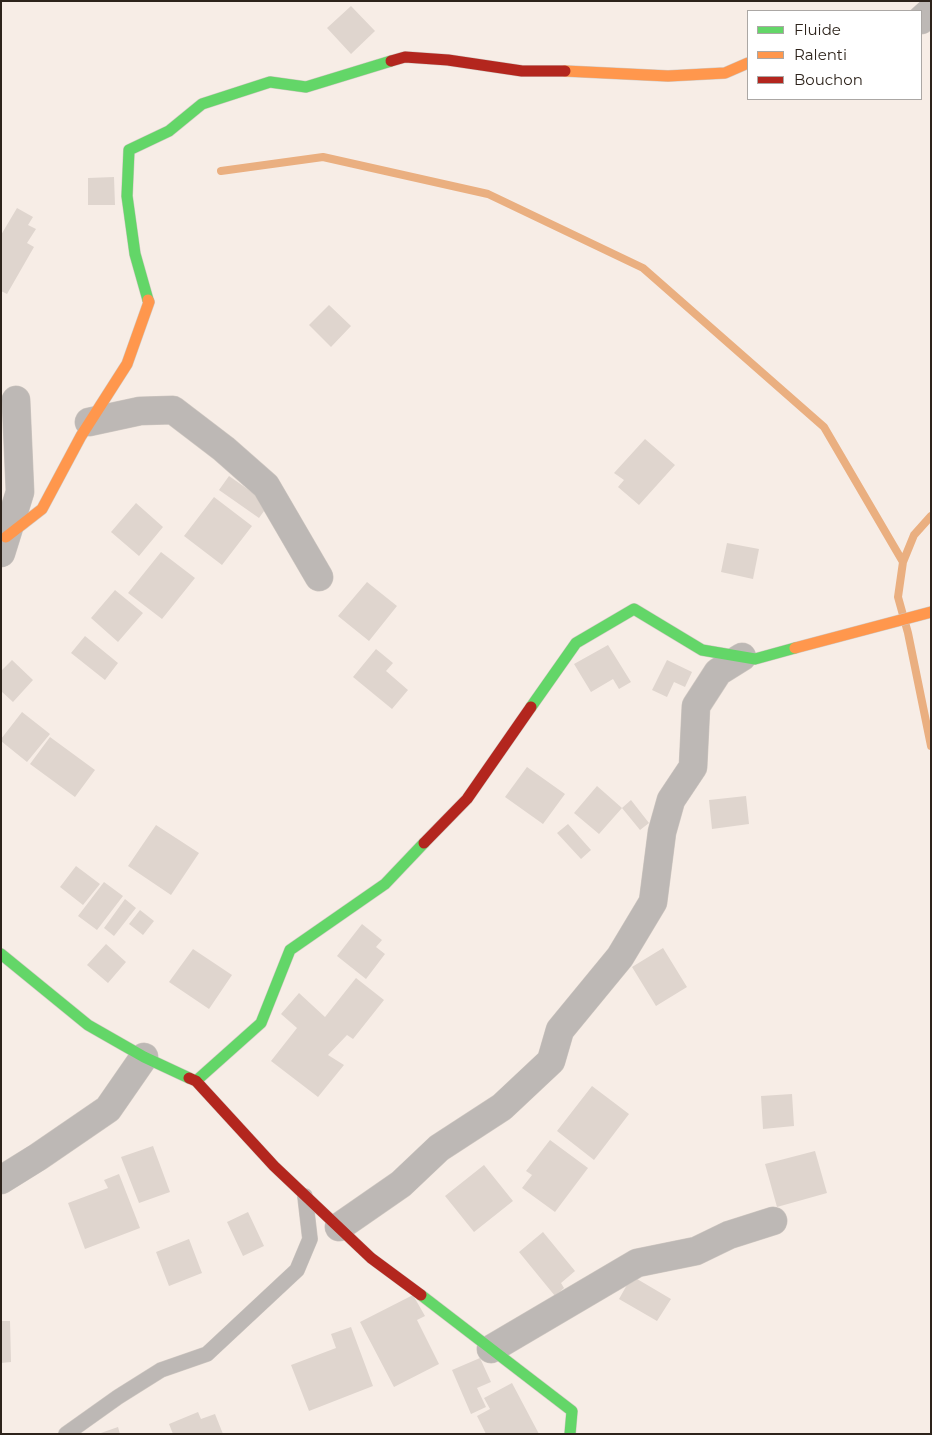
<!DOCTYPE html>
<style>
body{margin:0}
#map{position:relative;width:932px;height:1435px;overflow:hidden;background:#f7ede6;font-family:Montserrat,sans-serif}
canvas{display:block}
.frame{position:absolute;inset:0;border:2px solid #2d231b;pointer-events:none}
.legend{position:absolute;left:747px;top:10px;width:175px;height:90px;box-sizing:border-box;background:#fff;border:1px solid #aba7a4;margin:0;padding:6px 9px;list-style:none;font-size:15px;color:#2d231b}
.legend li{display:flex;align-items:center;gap:10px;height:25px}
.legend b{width:25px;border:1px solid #aba7a4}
</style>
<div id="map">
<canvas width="932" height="1435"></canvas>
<div class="frame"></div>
<ul class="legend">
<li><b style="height:6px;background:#63d668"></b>Fluide</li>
<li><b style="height:6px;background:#ff974d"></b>Ralenti</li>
<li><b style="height:6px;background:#b3261e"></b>Bouchon</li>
</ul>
</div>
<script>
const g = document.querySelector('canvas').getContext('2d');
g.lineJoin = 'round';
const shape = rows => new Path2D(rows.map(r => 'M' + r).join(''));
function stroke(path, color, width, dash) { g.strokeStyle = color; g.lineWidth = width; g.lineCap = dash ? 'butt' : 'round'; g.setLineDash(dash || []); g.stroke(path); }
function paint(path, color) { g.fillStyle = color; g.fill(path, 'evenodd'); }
stroke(shape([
 [221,171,323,157,488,194,643,268,824,427,903,562,898,597,908,633,931,746],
 [903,562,914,535,931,516]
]), '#eaaf80', 8);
paint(shape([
 [351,6,375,31,351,54,327,28],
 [114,177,115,205,88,205,88,178],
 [17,208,33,217,28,225,36,229,27,243,34,247,7,294,1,291,1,235],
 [329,305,351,326,331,347,309,325],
 [645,439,675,465,639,505,618,487,624,480,614,473],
 [229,476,269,504,259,518,219,490],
 [214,497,252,526,222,565,184,536],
 [136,503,163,527,139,556,111,532],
 [727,543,759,549,753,579,721,572],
 [161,552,195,578,162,619,128,593],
 [367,582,397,606,369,641,338,616],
 [115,590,143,613,118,642,91,618],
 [85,636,118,663,105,680,71,653],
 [608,645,631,682,619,689,613,679,591,692,574,664],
 [376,649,393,663,386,671,408,690,392,709,353,677],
 [12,660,33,680,13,702,1,691,1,671],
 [667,660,692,672,685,687,674,682,667,697,652,690],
 [22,712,50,734,27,762,1,741,1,739],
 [50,737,95,770,75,797,30,764],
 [527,767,565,794,543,824,505,797],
 [597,786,622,808,599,834,574,813],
 [746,796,749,824,712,829,709,800],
 [631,800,649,823,640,830,622,808],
 [568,824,591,850,581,859,557,833],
 [156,825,199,853,171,895,128,866],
 [76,866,100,884,83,905,60,887],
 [104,882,123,896,97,930,78,916],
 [125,899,136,908,114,936,104,928],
 [140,910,154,921,143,935,129,924],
 [362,924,382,940,376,947,385,954,366,979,337,956],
 [106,944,126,962,108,983,87,965],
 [663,948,687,987,656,1006,632,967],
 [193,949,232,975,209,1009,169,982],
 [356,978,384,1000,353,1039,347,1035,328,1055,344,1065,318,1097,271,1061,297,1028,281,1014,299,993,325,1017],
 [592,1086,629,1114,594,1160,557,1131],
 [792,1094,794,1126,763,1129,761,1096],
 [550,1140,588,1168,555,1212,522,1188,532,1175,526,1171],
 [153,1146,170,1192,139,1203,121,1157],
 [815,1151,827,1193,777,1207,765,1164],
 [484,1165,513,1201,474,1232,445,1196],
 [119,1174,140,1228,85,1249,68,1203,108,1188,104,1180],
 [248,1212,264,1246,243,1256,227,1222],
 [543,1232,575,1271,561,1283,564,1288,555,1296,519,1252],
 [189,1239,202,1273,169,1286,156,1252],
 [632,1276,671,1299,657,1321,619,1299],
 [413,1295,425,1316,417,1320,439,1364,394,1387,360,1322],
 [1,1321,10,1321,11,1362,1,1363],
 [351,1327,373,1386,309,1411,291,1365,336,1348,331,1334],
 [480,1358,491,1382,477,1388,486,1407,471,1414,452,1370],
 [512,1383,539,1434,486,1434,477,1416,490,1409,484,1398],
 [198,1412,201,1419,215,1414,223,1434,173,1434,169,1424],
 [118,1427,120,1434,98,1434]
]), '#dfd5ce');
const lane = shape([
 [66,1434,118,1397,161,1370,207,1354,297,1270,310,1239,305,1196]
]);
const street = shape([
 [921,20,931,11],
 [89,422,140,411,173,410,224,449,266,486,319,577],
 [1,553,20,492,16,400],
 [1,1180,38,1157,108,1109,144,1057],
 [339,1227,401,1184,439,1148,502,1107,551,1061,560,1030,620,957,653,902,662,832,671,800,693,767,696,706,718,672,742,657],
 [491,1349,637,1263,696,1251,729,1235,773,1221]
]);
const fast = shape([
 [148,300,135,254,127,196,129,150,169,131,202,104,270,82,306,87,391,61],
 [531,707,576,643,634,609,702,650,755,659,795,648],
 [1,954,88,1025,144,1057,189,1078],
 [196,1081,261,1023,290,950,385,884,424,843],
 [421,1295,572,1411,570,1434]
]);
const slow = shape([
 [565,71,668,76,725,73,748,63],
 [6,537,42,509,81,436,127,364,149,302,148,300],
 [795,648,931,612]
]);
const jam = shape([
 [391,61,405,57,448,60,522,71,565,71],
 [424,843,467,799,531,707],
 [189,1078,196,1081,274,1166,371,1258,421,1295]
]);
stroke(lane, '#d1c9c3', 16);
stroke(street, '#d1c9c3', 29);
stroke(fast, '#d1c9c3', 12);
stroke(slow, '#d1c9c3', 12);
stroke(jam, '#d1c9c3', 12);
stroke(lane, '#bdb8b5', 15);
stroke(street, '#bdb8b5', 28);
stroke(fast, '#63d668', 11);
stroke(slow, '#ff974d', 11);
stroke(jam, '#b3261e', 11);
</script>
